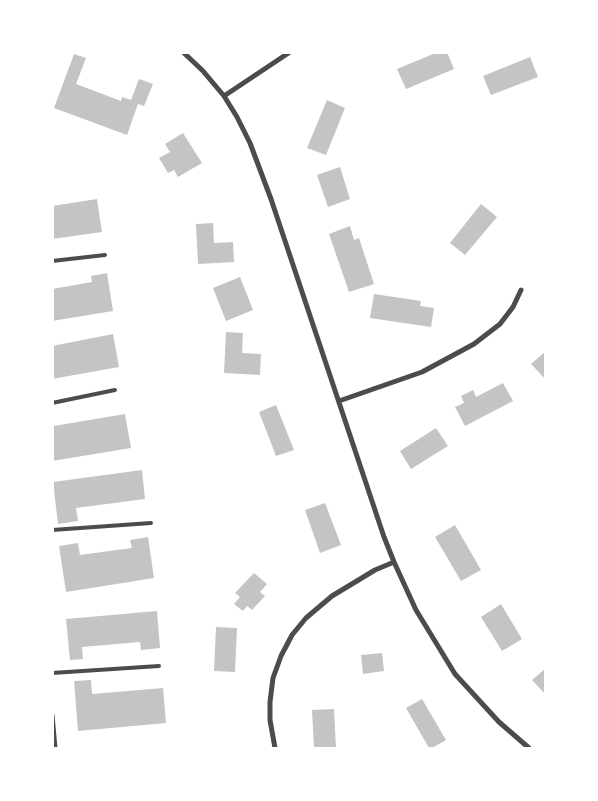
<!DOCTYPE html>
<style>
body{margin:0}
#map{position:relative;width:598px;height:801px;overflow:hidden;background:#fff;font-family:Poppins,sans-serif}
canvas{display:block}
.frame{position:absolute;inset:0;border:54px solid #fff;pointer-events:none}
</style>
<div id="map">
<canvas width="598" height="801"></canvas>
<div class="frame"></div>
</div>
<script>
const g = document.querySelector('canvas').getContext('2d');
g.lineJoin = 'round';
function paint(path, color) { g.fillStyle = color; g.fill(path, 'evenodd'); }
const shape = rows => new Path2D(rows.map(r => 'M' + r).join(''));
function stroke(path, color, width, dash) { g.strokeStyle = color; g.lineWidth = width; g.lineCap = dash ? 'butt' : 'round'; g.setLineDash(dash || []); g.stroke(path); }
paint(shape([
 [438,52,447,52,454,69,406,89,397,69],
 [74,54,86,58,76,84,121,101,122,97,131,100,139,79,153,84,144,106,138,104,127,135,54,108],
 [530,57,538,77,491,95,483,76],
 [327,100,345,108,326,155,307,148],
 [183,133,202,163,178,177,174,170,168,173,159,158,170,152,165,144],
 [340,167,350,199,328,207,317,175],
 [97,199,102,232,52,239,52,206],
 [481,204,497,217,465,255,450,243],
 [213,223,214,243,233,242,234,262,198,264,196,224],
 [350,226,354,240,359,238,374,284,349,292,329,234],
 [107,273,113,311,52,321,52,289,92,282,91,276],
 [240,277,253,310,226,321,213,288],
 [374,294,421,301,420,306,434,308,431,327,370,318],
 [226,332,243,333,242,353,261,354,260,375,224,373],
 [113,334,119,367,52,379,52,346],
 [546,351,546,380,531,364],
 [503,383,513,401,465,426,455,407,464,403,461,396,473,390,476,397],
 [276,405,294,450,276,456,259,412],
 [125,414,131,448,52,461,52,422,54,426],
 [436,428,448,446,411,469,400,451],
 [142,470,145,499,76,508,78,521,58,524,53,482],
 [325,503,341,545,320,553,305,510],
 [455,525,481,570,461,581,435,537],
 [148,537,154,578,66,592,59,546,78,543,80,555,132,548,130,540],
 [254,573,267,584,260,592,265,596,252,610,247,606,243,611,234,604,240,597,235,593],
 [501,604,522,639,502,651,481,617],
 [157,611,160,648,141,650,140,642,82,647,83,659,70,660,66,619],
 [216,627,237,628,235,672,214,671],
 [382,653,384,671,363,674,361,655],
 [546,668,546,695,532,680],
 [91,680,92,694,163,688,166,723,78,731,74,681],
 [422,699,446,740,432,748,429,748,406,708],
 [334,709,336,748,314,748,312,710]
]), '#c4c4c4');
stroke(shape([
 [52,261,105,255],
 [52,403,115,390],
 [52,530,151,523],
 [52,673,159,666]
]), '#4c4c4c', 4);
stroke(shape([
 [183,52,203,71,224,96,237,117,250,143,271,199,384,537,394,562,416,610,455,674,499,722,529,748],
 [224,96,290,52],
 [339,401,422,372,474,344,500,324,513,307,521,290],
 [52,715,55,748],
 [275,748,270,720,270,702,273,678,281,656,292,635,306,618,332,596,375,570,394,562]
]), '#4c4c4c', 5);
</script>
